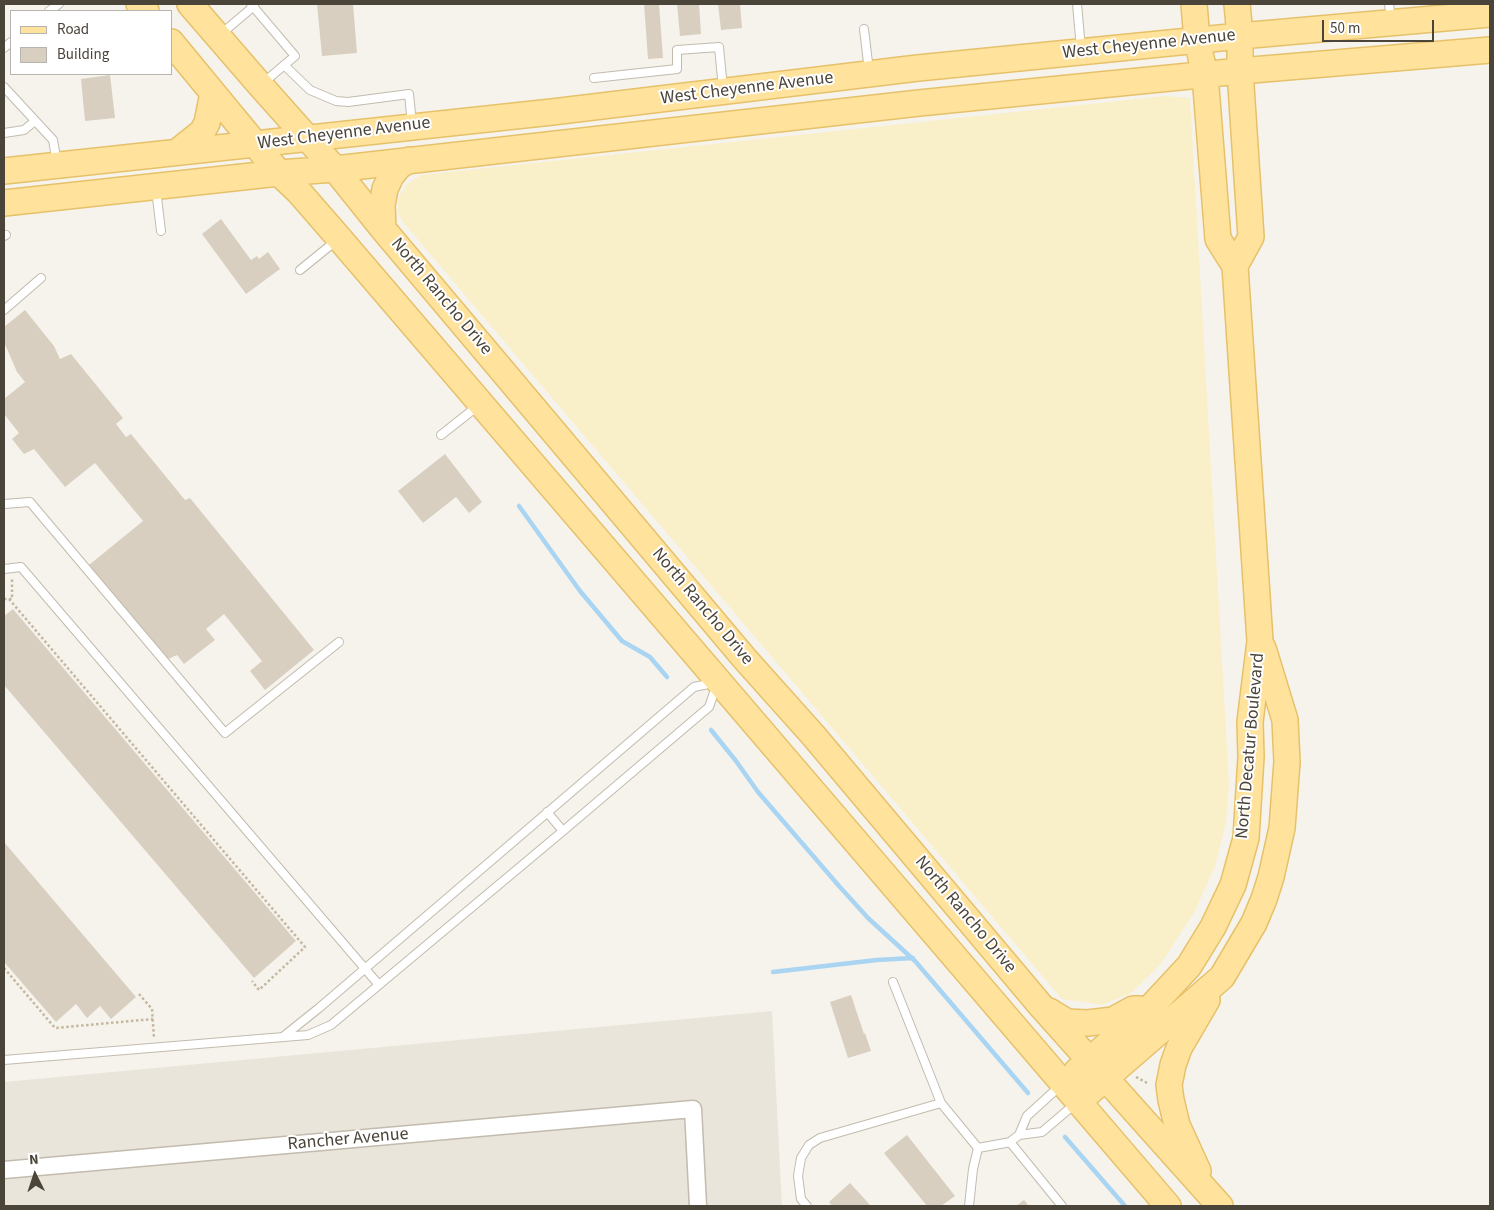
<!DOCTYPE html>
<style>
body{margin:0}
#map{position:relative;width:1494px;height:1210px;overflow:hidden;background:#f6f3ec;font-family:"Source Sans 3",sans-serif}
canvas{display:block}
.frame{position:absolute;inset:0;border:5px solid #4b4439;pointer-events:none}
.legend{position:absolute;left:10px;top:10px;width:162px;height:65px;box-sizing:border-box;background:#fff;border:1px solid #b7b4b0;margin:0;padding:6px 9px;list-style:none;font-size:15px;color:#4b4439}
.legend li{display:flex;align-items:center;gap:10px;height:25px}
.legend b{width:25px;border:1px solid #b7b4b0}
.north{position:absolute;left:10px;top:1150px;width:50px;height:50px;-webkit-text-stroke:4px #fff;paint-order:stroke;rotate:356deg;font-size:14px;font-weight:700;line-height:20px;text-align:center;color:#4b4439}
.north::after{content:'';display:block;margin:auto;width:18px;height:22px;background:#4b4439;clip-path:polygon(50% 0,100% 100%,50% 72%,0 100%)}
.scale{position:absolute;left:1322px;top:20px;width:112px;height:22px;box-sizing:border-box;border:2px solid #4b4439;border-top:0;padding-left:6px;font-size:15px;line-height:18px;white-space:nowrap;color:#4b4439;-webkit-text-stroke:4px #fff;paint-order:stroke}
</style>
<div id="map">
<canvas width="1494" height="1210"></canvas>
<div class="frame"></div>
<ul class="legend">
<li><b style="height:6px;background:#ffe39c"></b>Road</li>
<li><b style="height:14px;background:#d8cfc1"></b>Building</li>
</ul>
<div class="north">N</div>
<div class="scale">50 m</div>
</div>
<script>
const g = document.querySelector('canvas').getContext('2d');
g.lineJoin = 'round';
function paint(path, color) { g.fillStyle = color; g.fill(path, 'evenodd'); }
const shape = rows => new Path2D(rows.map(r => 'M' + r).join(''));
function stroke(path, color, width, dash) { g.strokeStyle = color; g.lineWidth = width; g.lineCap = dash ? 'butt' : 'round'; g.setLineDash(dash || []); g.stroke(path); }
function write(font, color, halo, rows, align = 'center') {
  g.font = font + ' "Source Sans 3",sans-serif'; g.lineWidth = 4; g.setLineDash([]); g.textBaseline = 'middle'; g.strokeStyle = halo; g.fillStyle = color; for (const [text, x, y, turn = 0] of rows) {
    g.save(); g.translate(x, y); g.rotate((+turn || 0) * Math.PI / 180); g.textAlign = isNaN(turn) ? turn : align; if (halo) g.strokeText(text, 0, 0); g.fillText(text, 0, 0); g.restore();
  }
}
paint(shape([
 [772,1011,782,1206,4,1206,4,1082]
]), '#eae5da');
paint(shape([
 [1166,96,1190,98,1229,784,1226,822,1215,866,1195,911,1160,965,1131,993,1102,1005,1062,999,403,222,397,211,399,196,407,184,421,175]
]), '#f9efc9');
stroke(shape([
 [519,506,580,591,622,641,650,657,667,677],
 [711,730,736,761,758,792,839,886,868,918,915,961,1028,1093],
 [773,972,877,960,913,958],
 [1065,1137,1125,1206]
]), '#a9d4f2', 4.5);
paint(shape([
 [317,4,353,4,357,53,322,56],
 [644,4,659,4,663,58,648,59],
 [677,4,699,4,701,34,680,36],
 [718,4,740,4,742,28,721,30],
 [110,75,115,118,85,121,81,79],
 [221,219,251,260,257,256,259,259,268,252,280,269,246,294,202,234],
 [25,310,54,346,60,359,71,354,123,418,116,424,126,437,131,434,185,500,190,498,314,650,265,690,250,671,262,661,224,614,206,629,215,640,184,664,177,655,166,660,89,565,143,521,95,463,65,487,34,449,24,454,12,439,19,433,4,414,4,399,25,382,17,372,4,342,4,327],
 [445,454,482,502,469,513,456,497,423,523,398,491],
 [13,609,296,941,254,978,4,685,4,616],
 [4,842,136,997,111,1019,100,1006,87,1018,76,1004,56,1022,4,962],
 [851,995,864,1034,865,1033,871,1051,848,1058,830,1002],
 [907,1135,955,1196,941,1206,927,1206,884,1153],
 [850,1183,871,1206,832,1206,829,1202],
 [1024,1200,1029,1206,1016,1206]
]), '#d8cfc1');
const lane = shape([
 [251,4,295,56,263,83],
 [1077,4,1081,49],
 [1389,4,1391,19],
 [49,11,59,4],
 [864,29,869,71],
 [221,34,254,6],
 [4,48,11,42],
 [284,65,310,90,336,101,348,102,409,94,412,124],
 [594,78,677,69,677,50,719,47,723,89],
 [4,87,53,140,57,163],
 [4,133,24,130,35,121],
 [156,189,161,231],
 [4,236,6,235],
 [300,270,337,240],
 [4,310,41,278],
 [441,435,479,405],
 [4,504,30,502,225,733,339,642],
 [4,569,21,567,379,985],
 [547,812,563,831],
 [893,982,941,1103],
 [284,1036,319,1008,694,687,713,683],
 [4,1060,308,1035,331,1025,563,831,709,707,716,687],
 [1019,1135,1027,1116,1061,1085],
 [807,1206,801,1199,798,1176,801,1158,809,1145,820,1138,941,1103,978,1148],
 [969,1206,973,1169,978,1148,1011,1142],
 [1062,1206,1010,1142,1019,1135,1042,1132,1076,1103]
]);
const street = shape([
 [4,1170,693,1109,698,1206]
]);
const primary = shape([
 [139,4,146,11],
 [190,4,260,85,335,169,383,229,745,659,813,735,1041,1006,1220,1206],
 [171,42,279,173,299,192,339,238,1168,1206],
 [177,152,202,132,207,123,213,93],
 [4,171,552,112,918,68,1240,36,1490,14],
 [4,203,279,173,335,169,919,103,1240,71,1490,50],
 [383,229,382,205,385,189,391,176,399,166,409,160],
 [1235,266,1251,237,1240,71,1240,36,1237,4],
 [1049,1011,1067,1022,1088,1023,1113,1020,1133,1009,1140,1009],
 [1077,1071,1150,1008,1189,966,1213,927,1233,885,1246,838,1251,757,1250,722,1260,641,1235,266,1218,239,1205,75,1197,40,1194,4],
 [1078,1102,1222,977,1254,923,1264,899,1271,877,1282,828,1287,762,1285,720,1263,648],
 [1198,1171,1177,1125,1171,1100,1169,1085,1173,1065,1179,1048,1207,1000]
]);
stroke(lane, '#c2bbae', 10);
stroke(street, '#c2bbae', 19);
stroke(primary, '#e6c16a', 28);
stroke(shape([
 [4,599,12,599,12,579],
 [9,599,305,947,259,990,252,981],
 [4,968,55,1028,153,1019],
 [139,994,152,1009,154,1038],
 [1136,1077,1149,1084]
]), '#c4b79f', 2.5, [2.5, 2.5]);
stroke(lane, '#fff', 8);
stroke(street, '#fff', 16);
stroke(primary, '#ffe39c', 25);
write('18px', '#4b4439', '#fff', [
 ["West Cheyenne Avenue",1149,45,-6],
 ["West Cheyenne Avenue",747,89,-7],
 ["West Cheyenne Avenue",344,134,-7],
 ["North Rancho Drive",441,297,50],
 ["North Rancho Drive",702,607,50],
 ["North Decatur Boulevard",1251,746,-85],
 ["North Rancho Drive",965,915,50],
 ["Rancher Avenue",348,1140,-5]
]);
</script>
